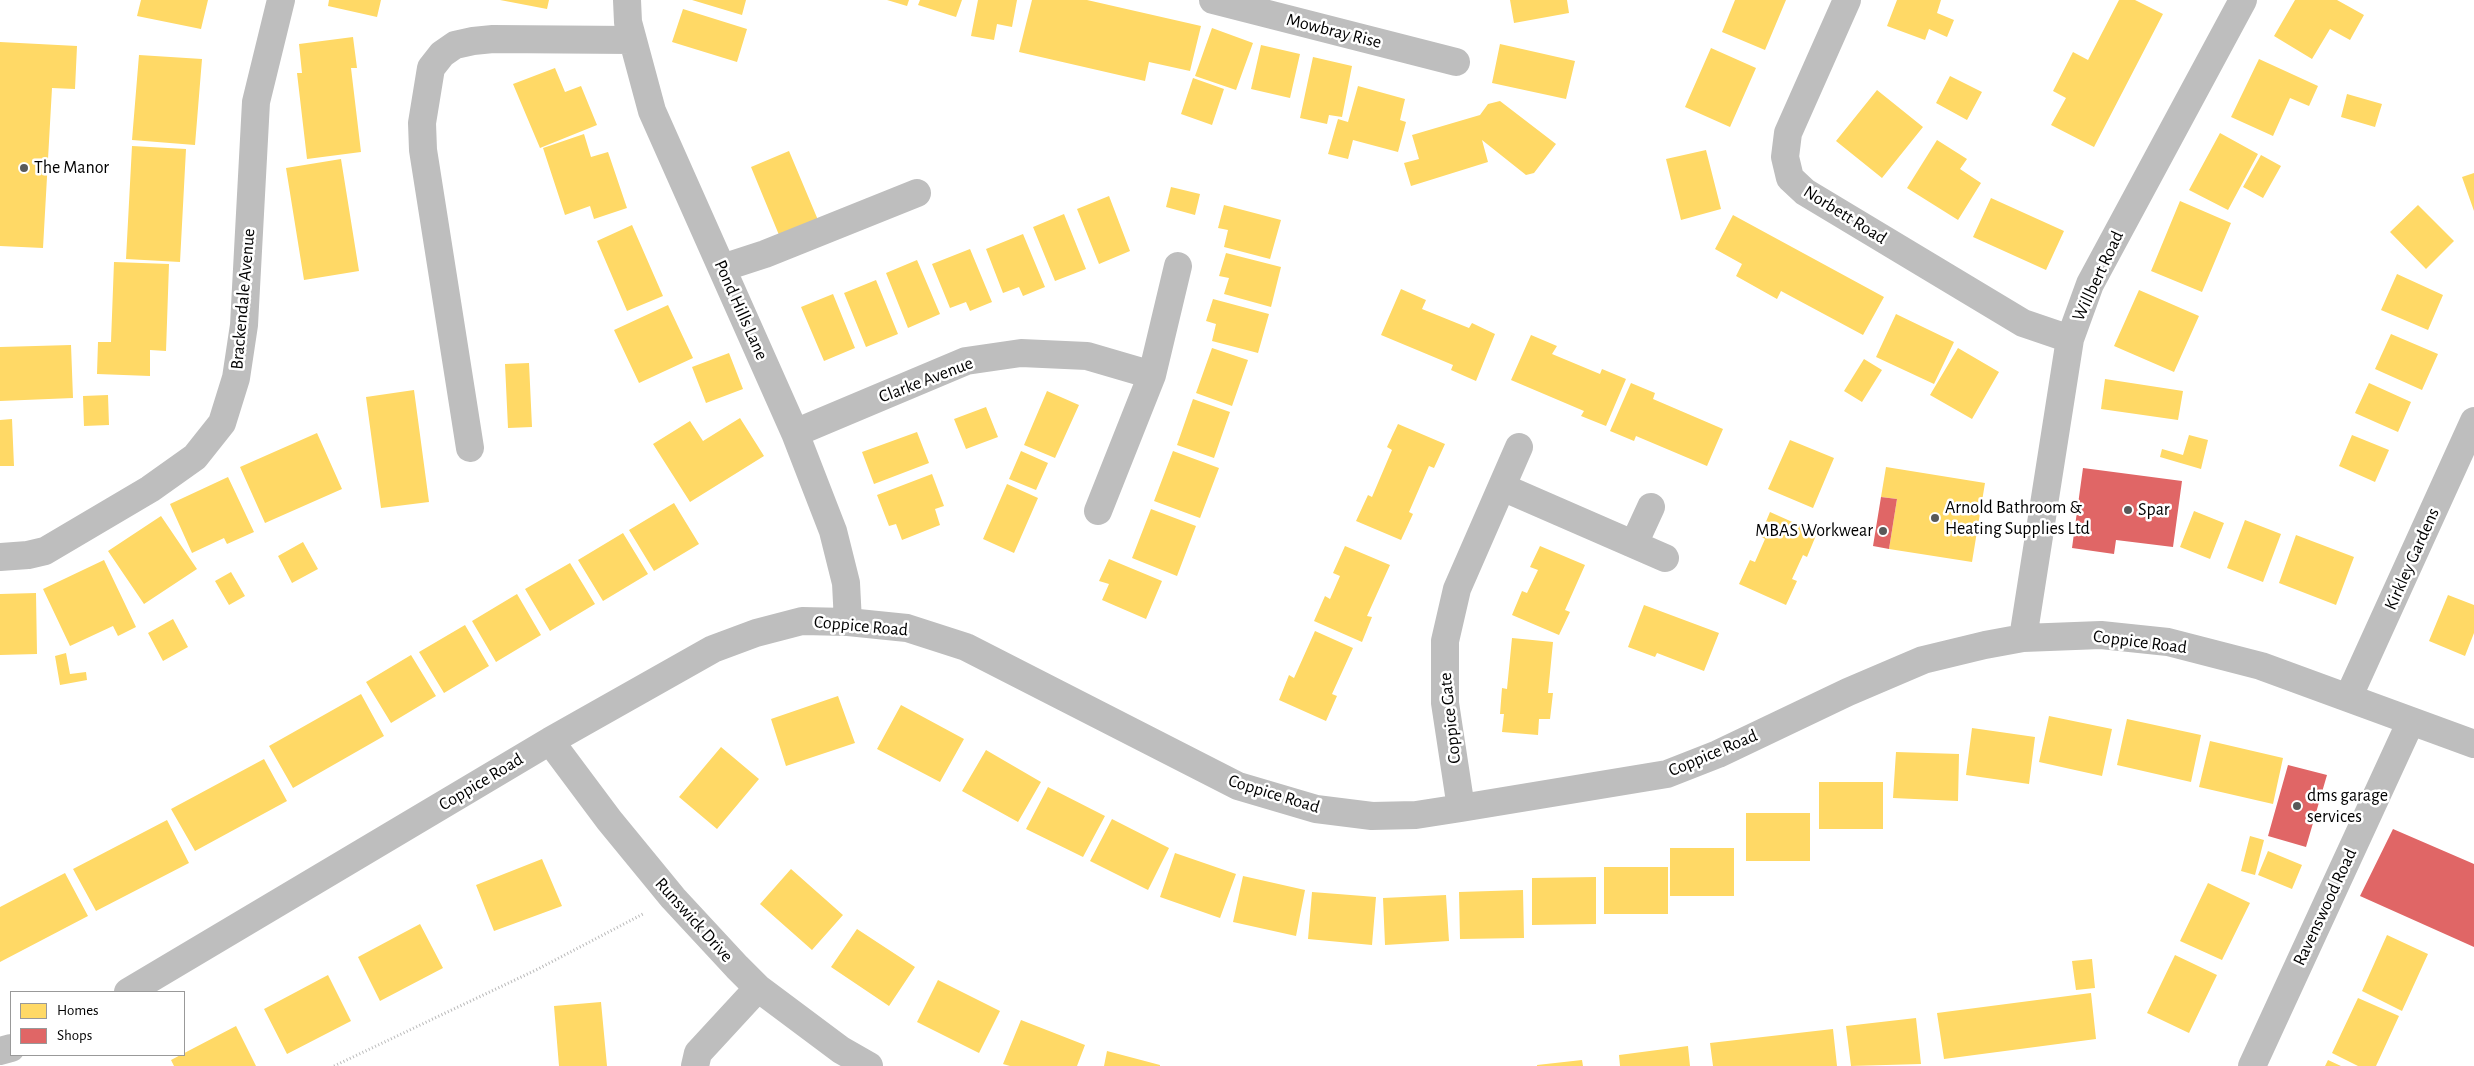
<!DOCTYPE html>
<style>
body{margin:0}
#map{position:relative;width:2474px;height:1066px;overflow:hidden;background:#fff;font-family:"Alegreya Sans",sans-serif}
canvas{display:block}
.legend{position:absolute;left:10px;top:991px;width:175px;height:65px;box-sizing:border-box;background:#fff;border:1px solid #999;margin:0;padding:6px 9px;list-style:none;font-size:15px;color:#000}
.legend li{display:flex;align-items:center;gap:10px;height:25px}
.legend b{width:25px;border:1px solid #999}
</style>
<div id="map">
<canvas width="2474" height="1066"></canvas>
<ul class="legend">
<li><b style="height:14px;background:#ffd966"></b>Homes</li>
<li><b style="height:14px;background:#e06666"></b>Shops</li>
</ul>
</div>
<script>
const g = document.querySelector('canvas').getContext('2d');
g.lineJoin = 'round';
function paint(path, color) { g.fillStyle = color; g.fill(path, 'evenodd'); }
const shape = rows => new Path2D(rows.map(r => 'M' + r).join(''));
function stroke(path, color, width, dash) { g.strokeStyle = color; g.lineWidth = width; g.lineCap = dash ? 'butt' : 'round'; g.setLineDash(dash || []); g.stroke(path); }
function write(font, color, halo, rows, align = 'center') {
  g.font = font + ' "Alegreya Sans",sans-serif'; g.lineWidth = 5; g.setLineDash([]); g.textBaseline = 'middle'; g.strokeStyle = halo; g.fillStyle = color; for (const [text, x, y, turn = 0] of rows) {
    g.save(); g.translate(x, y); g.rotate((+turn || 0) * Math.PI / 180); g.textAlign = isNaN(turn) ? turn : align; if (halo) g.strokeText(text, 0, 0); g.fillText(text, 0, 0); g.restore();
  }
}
paint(shape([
 [141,0,208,0,201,29,137,16],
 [329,0,381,0,377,17,328,6],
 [500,0,549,0,547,9],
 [692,0,746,0,742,15],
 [887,0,909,0,907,6],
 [920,0,962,0,956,17,918,5],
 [978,0,1017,0,1012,27,997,24,994,40,971,36],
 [1032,0,1087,0,1201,26,1190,71,1149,62,1145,81,1019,52],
 [1510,0,1567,0,1569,13,1514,23],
 [1735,0,1786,0,1765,50,1722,32],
 [1897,0,1941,0,1937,13,1954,20,1947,37,1929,29,1925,40,1887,26],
 [2119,0,2135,0,2163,14,2094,147,2051,125,2066,98,2053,91,2073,52,2088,60],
 [2295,0,2337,0,2364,15,2350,40,2330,29,2312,59,2274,36],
 [683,9,747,29,737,62,672,42],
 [1212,28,1253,43,1236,90,1195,76],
 [353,37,357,68,351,68,361,152,307,159,297,73,302,73,299,44],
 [0,42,77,46,75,89,52,88,43,248,0,246],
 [1500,44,1575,61,1566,99,1492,83],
 [1261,45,1300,54,1290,98,1251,89],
 [1711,48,1756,68,1730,127,1685,107],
 [139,55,202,59,195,145,132,140],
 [1313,57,1352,66,1342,117,1329,115,1327,124,1300,118],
 [2259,59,2318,86,2309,106,2290,98,2273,136,2231,117],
 [555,68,565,92,581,86,597,125,540,148,513,84],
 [1950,76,1982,92,1967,120,1936,103],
 [1193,78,1224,89,1212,125,1181,114],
 [1358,86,1405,99,1400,120,1406,122,1398,152,1353,140,1348,159,1328,154,1338,119,1348,122],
 [1877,90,1923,127,1882,178,1836,141],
 [2347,94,2382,104,2375,127,2341,117],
 [1500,101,1556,144,1534,173,1526,175,1482,140,1488,162,1411,186,1404,163,1419,159,1412,135,1480,115,1488,104],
 [2220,133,2258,154,2228,210,2189,190],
 [584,134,591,157,608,152,627,208,594,219,590,206,565,215,543,148],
 [1937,140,1967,159,1960,169,1981,183,1958,220,1907,188],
 [132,146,186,149,180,262,126,259],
 [1706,150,1721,209,1681,220,1666,159],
 [789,151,818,220,779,235,751,167],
 [2261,155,2281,166,2263,198,2243,187],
 [341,159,359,271,304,280,286,168],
 [2474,173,2474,211,2462,177],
 [1171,187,1200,194,1195,215,1166,207],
 [1109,196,1130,251,1099,264,1077,209],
 [1991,198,2064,231,2046,270,1973,237],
 [2180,201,2231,223,2202,292,2151,271],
 [1224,205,1281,220,1270,259,1224,247,1228,230,1218,228],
 [2418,205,2454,241,2426,269,2390,232],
 [1064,214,1086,269,1055,281,1033,227],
 [1733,215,1884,297,1863,335,1781,291,1777,299,1736,276,1742,264,1715,249],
 [632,225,663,296,627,311,597,241],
 [1023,234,1045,287,1023,296,1019,287,1003,293,986,249],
 [970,249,992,302,970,311,966,302,950,308,932,264],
 [1226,253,1281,267,1271,307,1224,294,1229,278,1219,276],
 [917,260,940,314,908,328,886,273],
 [114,262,169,264,166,351,150,350,150,376,97,374,98,342,111,342],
 [2397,274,2443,295,2428,330,2381,310],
 [876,280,898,334,866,347,844,293],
 [1401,289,1426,300,1422,309,1469,328,1472,323,1495,334,1476,381,1451,370,1453,365,1381,335],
 [2139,290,2199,316,2174,372,2114,346],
 [833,294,855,348,824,361,801,307],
 [1213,299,1269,314,1258,353,1212,341,1216,324,1206,321],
 [668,305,693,358,639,383,614,330],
 [1896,314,1954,342,1934,384,1876,357],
 [2391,334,2438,354,2422,390,2375,369],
 [1531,335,1557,346,1552,354,1600,374,1602,369,1626,379,1606,426,1581,416,1584,411,1511,380],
 [71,345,73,398,0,401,0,347],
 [1212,348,1248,360,1232,406,1196,393],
 [1958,348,1999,372,1972,419,1930,395],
 [729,353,743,389,706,403,692,367],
 [1864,359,1882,370,1862,402,1844,391],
 [529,363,532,427,508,428,505,364],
 [2105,379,2183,391,2178,420,2101,409],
 [1631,383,1655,393,1653,399,1723,429,1707,466,1636,436,1634,441,1610,431],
 [2369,383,2411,402,2398,432,2355,413],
 [414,390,429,502,381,508,366,397],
 [1047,391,1079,405,1055,458,1024,445],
 [108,395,109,425,84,426,83,396],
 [1193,399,1230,412,1214,458,1177,445],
 [986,407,998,437,966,449,954,419],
 [740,418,764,456,690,502,653,444,690,421,703,441],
 [12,419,14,466,0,466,0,420],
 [1398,424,1445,444,1434,468,1429,466,1409,512,1413,514,1401,540,1356,521,1368,495,1372,497,1392,450,1387,447],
 [917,432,929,463,874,484,862,452],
 [317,433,342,489,265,523,240,467],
 [2189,435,2208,440,2201,469,2160,457,2162,449,2183,455],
 [2352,435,2389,450,2375,482,2339,466],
 [1790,440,1834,458,1813,508,1768,489],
 [1021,451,1048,463,1036,490,1009,479],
 [1173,451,1219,468,1200,518,1154,501],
 [1886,467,1985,483,1972,562,1889,549,1897,499,1881,497],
 [932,474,944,506,935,509,940,525,902,540,896,524,889,526,877,495],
 [228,477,254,532,227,544,224,538,192,553,170,504],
 [1007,484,1038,498,1014,553,983,539],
 [674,503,699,544,654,571,629,530],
 [1151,509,1196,526,1177,576,1132,558],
 [2194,511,2224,523,2210,559,2180,547],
 [1770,512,1817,533,1807,557,1803,555,1792,579,1797,581,1786,605,1739,584,1750,560,1755,562,1765,539,1760,536],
 [161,516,197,569,144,604,108,551],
 [2245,520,2281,534,2263,582,2227,568],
 [623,533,648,574,603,601,578,560],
 [2296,535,2354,557,2336,605,2279,583],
 [303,542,318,569,292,583,278,556],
 [1345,546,1390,565,1367,616,1372,617,1362,642,1314,621,1325,596,1330,599,1340,576,1333,573],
 [1540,546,1585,565,1565,610,1570,612,1559,635,1512,615,1522,591,1527,593,1538,570,1530,567],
 [1109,559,1162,581,1146,619,1102,600,1109,584,1099,581],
 [104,560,136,627,118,636,113,626,70,646,43,589],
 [570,563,595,604,550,631,525,589],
 [231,572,245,596,229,605,215,581],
 [36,593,37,654,0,655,0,594],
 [517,594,541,635,496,662,472,621],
 [2448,595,2474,605,2474,633,2465,656,2429,641],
 [1644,605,1719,633,1704,671,1657,653,1655,657,1628,647],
 [173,619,188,647,163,661,148,633],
 [465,625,489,666,444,693,419,652],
 [1315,631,1353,648,1332,694,1337,696,1326,721,1279,700,1289,675,1294,678],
 [1512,638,1553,642,1548,693,1553,693,1550,719,1539,719,1538,735,1502,732,1504,714,1500,714,1502,688,1507,689],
 [66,653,70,674,86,672,87,680,60,685,55,656],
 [411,655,436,696,391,723,366,682],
 [361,694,384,736,293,788,269,746],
 [838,696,855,743,786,766,771,719],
 [901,705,964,739,940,782,877,749],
 [2049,716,2112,729,2102,776,2039,762],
 [2127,719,2201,735,2191,782,2117,765],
 [1972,728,2035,737,2029,784,1966,775],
 [2210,741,2283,758,2273,804,2199,787],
 [721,747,759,779,717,829,679,797],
 [986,750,1041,782,1018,822,962,791],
 [1896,752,1959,754,1958,801,1893,798],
 [264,759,287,801,195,851,171,809],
 [1819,782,1883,782,1883,829,1819,829],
 [1048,787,1105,816,1083,857,1026,829],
 [1746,813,1810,813,1810,861,1746,861],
 [1112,819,1169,848,1148,890,1090,861],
 [167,820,189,863,96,911,73,869],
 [2250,836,2264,840,2255,875,2241,871],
 [1670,848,1734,848,1734,896,1670,896],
 [2268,851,2302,865,2292,889,2258,875],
 [1175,853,1236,874,1220,918,1160,897],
 [542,859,562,906,494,931,476,885],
 [1604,867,1668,867,1668,914,1604,914],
 [791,869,843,915,812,950,760,904],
 [65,873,88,916,0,962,0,907],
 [1243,876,1305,890,1296,936,1233,922],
 [1596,877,1596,924,1532,925,1532,878],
 [2208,883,2250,903,2222,960,2180,941],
 [1523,890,1524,938,1460,939,1459,892],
 [1312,892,1376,897,1372,945,1308,939],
 [1446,895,1449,941,1385,945,1383,898],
 [420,924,443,968,380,1001,358,957],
 [857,929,915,967,889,1006,831,967],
 [2387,935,2428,954,2402,1011,2362,991],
 [2175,955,2217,975,2189,1033,2147,1013],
 [2092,959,2095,988,2076,990,2072,961],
 [328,975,351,1021,287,1054,264,1009],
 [938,980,1000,1011,979,1053,917,1022],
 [2091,993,2096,1039,1944,1059,1937,1013],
 [2358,998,2399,1016,2376,1066,2358,1066,2332,1053],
 [601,1002,607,1066,559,1066,554,1006],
 [1916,1018,1921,1064,1851,1066,1846,1026],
 [1021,1020,1085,1045,1077,1066,1010,1066,1003,1064],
 [236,1026,256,1066,174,1066,171,1060],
 [1833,1029,1837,1066,1713,1066,1710,1043],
 [1688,1046,1690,1066,1620,1066,1619,1055],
 [1107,1051,1160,1065,1160,1066,1104,1066],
 [1582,1060,1583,1066,1537,1066,1537,1065],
 [2328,1060,2341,1066,2325,1066]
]), '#ffd966');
paint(shape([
 [2083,468,2182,481,2173,547,2116,540,2114,554,2072,548],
 [1881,497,1897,499,1889,549,1873,546],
 [2288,765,2327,775,2306,847,2268,836],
 [2393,829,2474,864,2474,947,2360,896]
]), '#e06666');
stroke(shape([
 [334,1066,538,969,643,914]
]), '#b9b9b9', 3, [1, 2.5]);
stroke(shape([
 [627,0,628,22,652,111,795,433,833,531,846,583,848,622],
 [1213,0,1456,62],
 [1847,0,1788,133,1785,157,1790,178,1805,192,2023,323,2070,339],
 [722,268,765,254,917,193],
 [795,433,966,361,1021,353,1087,356,1152,375],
 [470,448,423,150,422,123,431,68,442,54,455,45,473,41,493,39,632,40],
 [1502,487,1665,558],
 [1098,511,1152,375,1178,266],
 [1634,544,1651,507],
 [0,557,28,555,45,551,150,489,195,457,222,423,236,378,244,325,256,102,281,0],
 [2023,638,2070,339,2090,284,2243,0],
 [2349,696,2474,421],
 [550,741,609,820,673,898,737,967,758,988,841,1050,869,1066],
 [1461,808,1445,703,1445,641,1457,589,1519,447],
 [128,992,550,741,713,649,756,633,802,621,848,622,907,628,966,647,1238,786,1316,809,1372,816,1416,815,1461,808,1667,774,1718,754,1848,692,1923,660,1985,645,2023,638,2101,635,2168,642,2261,666,2474,744],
 [0,1051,11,1048],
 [695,1066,698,1053,758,988],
 [2252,1066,2411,721]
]), '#bebebe', 28);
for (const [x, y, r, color] of [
 [24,168,5,"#595959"],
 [2128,510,5,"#595959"],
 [1935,518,5,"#595959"],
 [1883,531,5,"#595959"],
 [2297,806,5,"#595959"]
]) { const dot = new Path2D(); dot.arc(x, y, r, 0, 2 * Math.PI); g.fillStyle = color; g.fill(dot); stroke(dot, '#fff', 2); }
write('18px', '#000', '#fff', [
 ["Mowbray Rise",1334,31,14],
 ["Norbett Road",1845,215,32],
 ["Willbert Road",2098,276,-65],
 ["Brackendale Avenue",243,299,-85],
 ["Pond Hills Lane",741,310,66],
 ["Clarke Avenue",926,380,-21],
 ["Kirkley Gardens",2412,559,-66],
 ["Coppice Road",861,626,5],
 ["Coppice Road",2140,642,7],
 ["Coppice Gate",1450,718,-96],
 ["Coppice Road",1713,753,-23],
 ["Coppice Road",481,782,-31],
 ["Coppice Road",1274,794,17],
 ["Ravenswood Road",2325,907,-65],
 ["Runswick Drive",694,920,48]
]);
write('18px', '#000', '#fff', [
 ["The Manor",34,168],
 ["Arnold Bathroom &",1945,508],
 ["Heating Supplies Ltd",1945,529],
 ["Spar",2138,510],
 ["MBAS Workwear",1873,531,"right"],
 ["dms garage",2307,796],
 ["services",2307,817]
], 'left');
</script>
